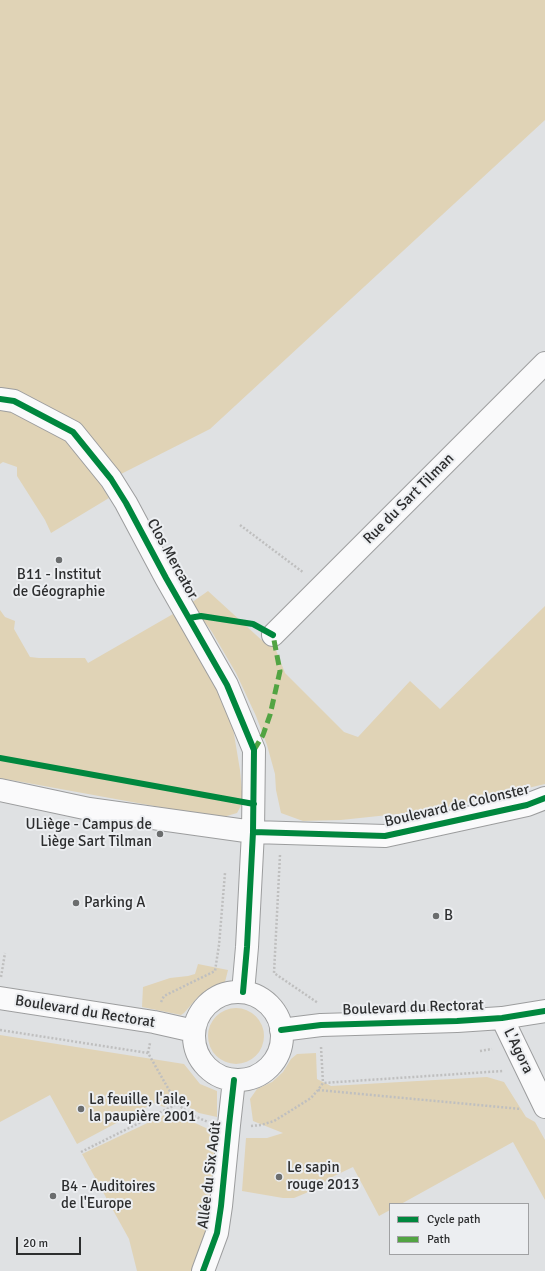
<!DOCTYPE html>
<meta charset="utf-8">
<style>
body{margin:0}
#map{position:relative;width:545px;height:1271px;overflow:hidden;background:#dfe1e3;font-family:Signika,sans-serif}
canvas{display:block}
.legend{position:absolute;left:389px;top:1203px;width:140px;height:52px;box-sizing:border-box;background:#eceef1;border:1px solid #a0a1a3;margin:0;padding:5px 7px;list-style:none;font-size:12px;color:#2d2e2f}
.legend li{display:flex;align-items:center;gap:8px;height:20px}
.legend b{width:20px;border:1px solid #a0a1a3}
.scale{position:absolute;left:16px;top:1237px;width:65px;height:18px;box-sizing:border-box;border:2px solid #2d2e2f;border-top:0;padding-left:5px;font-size:12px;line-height:14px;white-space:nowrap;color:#2d2e2f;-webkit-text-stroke:3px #eceef1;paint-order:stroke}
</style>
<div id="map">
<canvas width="545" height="1271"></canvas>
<ul class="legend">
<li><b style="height:5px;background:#00873e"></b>Cycle path</li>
<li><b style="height:5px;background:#52a443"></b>Path</li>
</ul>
<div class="scale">20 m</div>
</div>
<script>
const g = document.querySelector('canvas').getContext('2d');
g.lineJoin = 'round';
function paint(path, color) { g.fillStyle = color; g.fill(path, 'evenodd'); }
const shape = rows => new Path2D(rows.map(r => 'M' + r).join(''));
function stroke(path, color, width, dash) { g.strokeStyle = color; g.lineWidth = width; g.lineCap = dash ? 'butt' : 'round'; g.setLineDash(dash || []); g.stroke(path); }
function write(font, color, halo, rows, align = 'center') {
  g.font = font + ' Signika,sans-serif'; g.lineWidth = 4; g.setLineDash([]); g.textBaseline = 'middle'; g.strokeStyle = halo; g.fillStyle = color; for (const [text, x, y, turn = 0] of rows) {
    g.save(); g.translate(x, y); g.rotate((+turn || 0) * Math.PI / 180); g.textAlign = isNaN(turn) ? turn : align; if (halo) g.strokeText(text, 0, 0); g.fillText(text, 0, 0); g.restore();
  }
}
paint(shape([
 [0,0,545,0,545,120,210,429,121,474,75,420,20,395,0,392],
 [0,408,26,415,61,432,85,459,109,498,51,533,45,520,17,476,17,467,3,462,0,464],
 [208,591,267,645,272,642,274,645,285,673,344,732,358,737,410,681,440,709,545,606,545,784,435,810,341,820,303,821,281,813,276,790,275,774,267,745,256,716,236,673,212,632,191,603],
 [0,610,5,617,15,621,14,629,30,657,39,658,85,658,88,663,173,614,219,689,233,728,240,770,243,802,237,813,220,818,0,778],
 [198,964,228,970,225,982,211,987,197,998,184,1013,181,1015,142,1007,143,987,170,978,188,976,195,974],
 '208 1036a28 28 0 1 1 56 0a28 28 0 1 1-56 0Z',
 [0,1035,184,1064,200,1084,217,1091,217,1117,199,1113,177,1100,164,1107,154,1103,77,1144,50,1095,0,1122],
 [316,1053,317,1079,331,1086,487,1077,504,1082,526,1117,535,1122,545,1140,545,1200,513,1142,401,1204,390,1204,390,1210,379,1216,353,1167,334,1176,306,1193,294,1198,283,1198,242,1191,246,1138,267,1138,283,1133,253,1121,250,1099,257,1089,272,1082,283,1072,291,1059,297,1054],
 [177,1109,195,1123,206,1128,219,1132,209,1234,195,1271,137,1271,129,1239,82,1154]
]), '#e0d3b6');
const minor = shape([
 [0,399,14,401,73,432,111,479,126,503,166,578,227,685,254,750,253,832,247,947,243,992],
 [273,635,545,363],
 [0,790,89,809,253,832,385,836,527,805,545,798],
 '194 1036a44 44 0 1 1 88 0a44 44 0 1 1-88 0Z',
 [0,998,154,1022,194,1031],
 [502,1018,545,1107],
 [281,1030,321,1025,457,1021,502,1018,545,1011],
 [203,1271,217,1233,221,1206,229,1125,234,1080]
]);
stroke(minor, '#9c9d9e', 24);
stroke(shape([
 [240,525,304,573],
 [280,855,274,973,318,1003],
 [1,977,5,953],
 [161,1002,164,996,215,971,219,945,225,873],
 [0,1030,148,1053,177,1104],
 [321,1047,323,1083],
 [480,1051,492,1049],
 [148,1053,150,1043],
 [318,1090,521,1109],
 [251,1126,261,1125,274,1121,287,1113,311,1098,318,1090,323,1083,503,1071],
 [81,1152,177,1104,192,1115,208,1122]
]), '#bfbfbf', 2.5, [2, 2]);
stroke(minor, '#fafafb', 22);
stroke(shape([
 [254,750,263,735,270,715,280,671,273,635]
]), '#52a443', 5, [10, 5]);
stroke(shape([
 [0,399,14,401,73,432,111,479,126,503,166,578,227,685,254,750,253,832,247,947,243,992],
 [189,618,201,616,253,624,273,635],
 [0,758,254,804],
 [253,832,385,836,527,805,545,798],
 [281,1030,321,1025,457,1021,502,1018,545,1011],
 [203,1271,217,1233,221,1206,229,1125,234,1080]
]), '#00873e', 6);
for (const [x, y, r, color] of [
 [59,560,4,"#6b6d6e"],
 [160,834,4,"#6b6d6e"],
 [76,903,4,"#6b6d6e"],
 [436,916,4,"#6b6d6e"],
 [81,1109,4,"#6b6d6e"],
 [279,1177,4,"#6b6d6e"],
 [53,1196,4,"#6b6d6e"]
]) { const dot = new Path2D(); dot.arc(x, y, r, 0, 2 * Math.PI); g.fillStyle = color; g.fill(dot); stroke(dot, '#eceef1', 1.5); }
write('15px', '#2d2e2f', '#eceef1', [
 ["Rue du Sart Tilman",409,499,-45],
 ["Clos Mercator",172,559,61],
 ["Boulevard de Colonster",457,806,-13],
 ["Boulevard du Rectorat",413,1008,-2],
 ["Boulevard du Rectorat",85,1012,9],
 ["L'Agora",518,1051,64],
 ["Allée du Six Août",210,1175,-83]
]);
write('15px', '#2d2e2f', '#eceef1', [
 ["B11 - Institut",59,575,"center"],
 ["de Géographie",59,592,"center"],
 ["ULiège - Campus de",152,825,"right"],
 ["Liège Sart Tilman",152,842,"right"],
 ["Parking A",84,903],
 ["B",444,916],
 ["La feuille, l'aile,",89,1100],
 ["la paupière 2001",89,1117],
 ["Le sapin",287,1168],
 ["rouge 2013",287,1185],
 ["B4 - Auditoires",61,1187],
 ["de l'Europe",61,1204]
], 'left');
</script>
